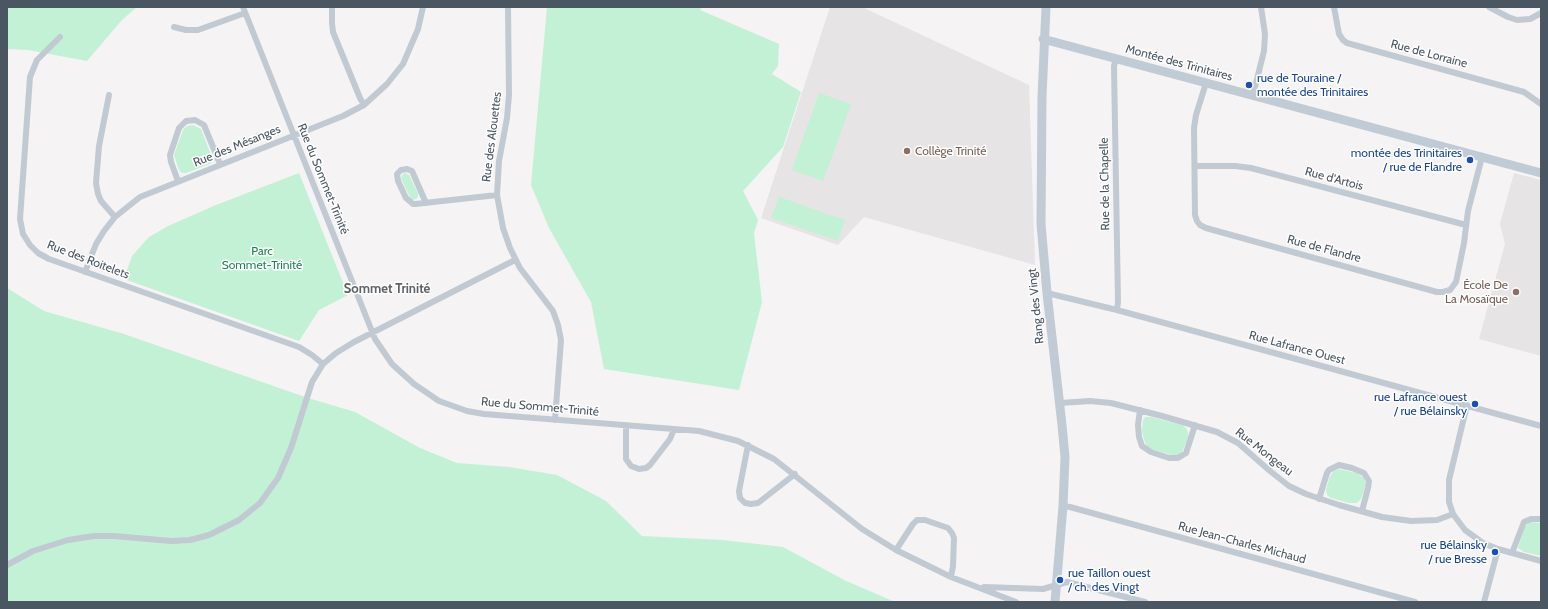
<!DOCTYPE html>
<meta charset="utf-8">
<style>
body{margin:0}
#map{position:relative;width:1548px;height:609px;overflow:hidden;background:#f5f3f3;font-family:Cabin,sans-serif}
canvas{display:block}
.frame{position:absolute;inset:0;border:8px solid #4a5661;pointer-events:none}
</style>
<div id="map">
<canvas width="1548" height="609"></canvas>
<div class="frame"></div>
</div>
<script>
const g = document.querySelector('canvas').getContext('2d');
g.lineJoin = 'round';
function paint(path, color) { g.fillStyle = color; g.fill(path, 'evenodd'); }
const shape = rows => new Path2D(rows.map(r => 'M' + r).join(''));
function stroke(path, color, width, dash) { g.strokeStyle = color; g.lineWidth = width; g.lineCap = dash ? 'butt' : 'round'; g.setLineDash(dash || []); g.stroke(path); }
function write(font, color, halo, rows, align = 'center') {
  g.font = font + ' Cabin,sans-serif'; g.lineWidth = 3; g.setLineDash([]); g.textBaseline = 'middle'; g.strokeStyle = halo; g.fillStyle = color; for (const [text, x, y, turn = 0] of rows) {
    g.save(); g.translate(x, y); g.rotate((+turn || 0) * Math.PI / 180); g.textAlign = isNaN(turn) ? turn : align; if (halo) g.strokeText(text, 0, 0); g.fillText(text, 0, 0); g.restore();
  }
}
paint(shape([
 [830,7,862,7,1029,85,1035,265,864,217,838,245,761,218],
 [1514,173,1541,180,1541,356,1479,339,1505,244,1500,224]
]), '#e6e4e5');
paint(shape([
 [7,7,137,7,122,20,87,61,28,50,7,49],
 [547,7,702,7,700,10,779,44,778,66,772,74,801,92,783,147,743,191,758,220,754,233,762,302,739,390,604,369,591,302,549,228,531,185],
 [819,93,851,104,823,181,792,170],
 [193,125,201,129,213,160,210,164,186,173,182,173,179,170,174,155,183,130,187,126],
 [299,173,348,295,319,310,299,341,124,279,132,256,149,237,168,226,216,205],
 [405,173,409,175,418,193,418,197,416,199,412,200,410,197,401,179,402,175],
 [779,197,845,220,838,241,771,218],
 [7,288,44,311,124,334,308,398,355,412,420,448,457,463,509,467,557,475,606,501,642,536,723,540,783,547,844,580,895,602,7,602],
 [1145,417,1151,417,1182,425,1186,428,1188,432,1188,438,1182,452,1178,455,1171,455,1152,449,1147,446,1144,440,1142,431,1143,420],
 [1339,469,1357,473,1364,478,1366,484,1365,488,1361,499,1357,503,1349,503,1331,498,1327,495,1326,490,1330,476,1334,471],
 [1531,522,1541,523,1541,556,1524,552,1518,548,1524,529,1527,524]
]), '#c3f1d5');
stroke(shape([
 [243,7,375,339,392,364,414,384,439,401,467,411,484,414,699,431,738,441,774,459,862,529,896,550,951,577,1016,602],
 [332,7,332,23,333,32,360,98,364,105],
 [508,7,509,95,507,118,499,161,497,195,503,228,510,248,520,268,553,311,558,325,561,340,555,420],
 [1334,7,1339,34,1343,40,1347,43,1524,92,1541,104],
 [1489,7,1508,17,1517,20,1530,19,1541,13],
 [174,27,186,30,198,30,245,13],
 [60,37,37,60,30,77,20,219,23,234,30,245,38,253,49,259,299,347,312,355,323,364],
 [1116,58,1114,66,1118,302,1117,310],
 [1206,83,1196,115,1194,128,1195,215,1197,221,1200,225,1206,228,1437,292,1443,292,1450,290,1456,282,1464,243,1468,211,1482,157],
 [109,95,99,146,96,183,98,194,101,201,115,217],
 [1253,95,1264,51,1265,34,1261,7],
 [1195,166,1235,166,1251,168,1466,225],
 [178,181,171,162,170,155,179,128,186,121,195,120,204,125,220,164],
 [426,203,412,171,407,169,401,170,397,174,398,181,406,198,413,204,415,204,497,195],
 [85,272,96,244,104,231,115,217,140,197,343,116,364,105,387,84,403,64,418,29,423,7],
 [1047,293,1117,310,1541,426],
 [1060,403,1090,401,1111,403,1162,416,1217,432,1238,443,1270,471,1289,486,1306,494,1339,505,1382,517,1411,521,1437,520,1453,514],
 [1467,405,1449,480,1449,502,1453,514,1465,530,1483,543,1498,549,1541,561],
 [1140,410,1138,425,1139,437,1142,446,1151,452,1169,458,1178,458,1186,453,1195,425],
 [626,426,626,459,631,466,639,469,646,468,650,465,670,439,674,429],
 [748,445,739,491,740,498,745,503,751,504,758,503,795,474],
 [1319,499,1327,473,1329,470,1339,465,1352,468,1364,473,1369,481,1368,488,1362,511],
 [1063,506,1070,507,1415,602],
 [896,550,913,524,917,520,925,520,948,528,952,533,954,538,953,566,951,577],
 [1512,553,1524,522,1531,519,1541,519],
 [7,565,33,551,68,540,94,536,114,536,171,541,190,540,209,535,239,520,260,503,278,478,291,448,312,382,323,364,336,353,354,342,515,260],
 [984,587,1043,589,1067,582,1145,602],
 [1484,602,1498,549]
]), '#c1cad2', 6);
stroke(shape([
 [1046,7,1042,97,1041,224,1047,293,1062,425,1065,457,1063,506,1055,602],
 [1043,39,1541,173]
]), '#c1cbd6', 9);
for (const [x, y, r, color] of [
 [1249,85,4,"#1a4fb4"],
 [907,151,4,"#8d6e63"],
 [1470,160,4,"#1a4fb4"],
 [1516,292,4,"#8d6e63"],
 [1475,404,4,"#1a4fb4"],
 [1495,552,4,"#1a4fb4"],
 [1060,580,4,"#1a4fb4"]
]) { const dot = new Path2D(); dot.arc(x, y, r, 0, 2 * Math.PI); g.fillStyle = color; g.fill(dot); stroke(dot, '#fff', 1.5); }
write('12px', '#4a5661', '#fff', [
 ["Rue de Lorraine",1429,54,15],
 ["Montée des Trinitaires",1179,63,15],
 ["Rue des Alouettes",492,137,-83],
 ["Rue des Mésanges",237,146,-22],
 ["Rue du Sommet-Trinité",323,179,68],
 ["Rue d'Artois",1334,179,15],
 ["Rue de la Chapelle",1105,184,-91],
 ["Rue de Flandre",1324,249,15],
 ["Rue des Roitelets",88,260,21],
 ["Rang des Vingt",1036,306,-96],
 ["Rue Lafrance Ouest",1297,348,15],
 ["Rue du Sommet-Trinité",540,407,5],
 ["Rue Mongeau",1264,452,38],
 ["Rue Jean-Charles Michaud",1242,543,15]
]);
write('12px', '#164399', '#fff', [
 ["rue de Touraine /",1257,78,"left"],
 ["montée des Trinitaires",1257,92,"left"],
 ["montée des Trinitaires",1462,153],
 ["/ rue de Flandre",1462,167],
 ["rue Lafrance ouest",1467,397],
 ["/ rue Bélainsky",1467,411],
 ["rue Bélainsky",1487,545],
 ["/ rue Bresse",1487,559],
 ["rue Taillon ouest",1068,573,"left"],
 ["/ ch. des Vingt",1068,587,"left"]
], 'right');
write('12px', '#785e54', '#fff', [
 ["Collège Trinité",915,151],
 ["École De",1508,285,"right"],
 ["La Mosaïque",1508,299,"right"]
], 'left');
write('12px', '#17864f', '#fff', [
 ["Parc",262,251],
 ["Sommet-Trinité",262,265]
]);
write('bold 13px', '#5f6368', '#fff', [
 ["Sommet Trinité",387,289]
]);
</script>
